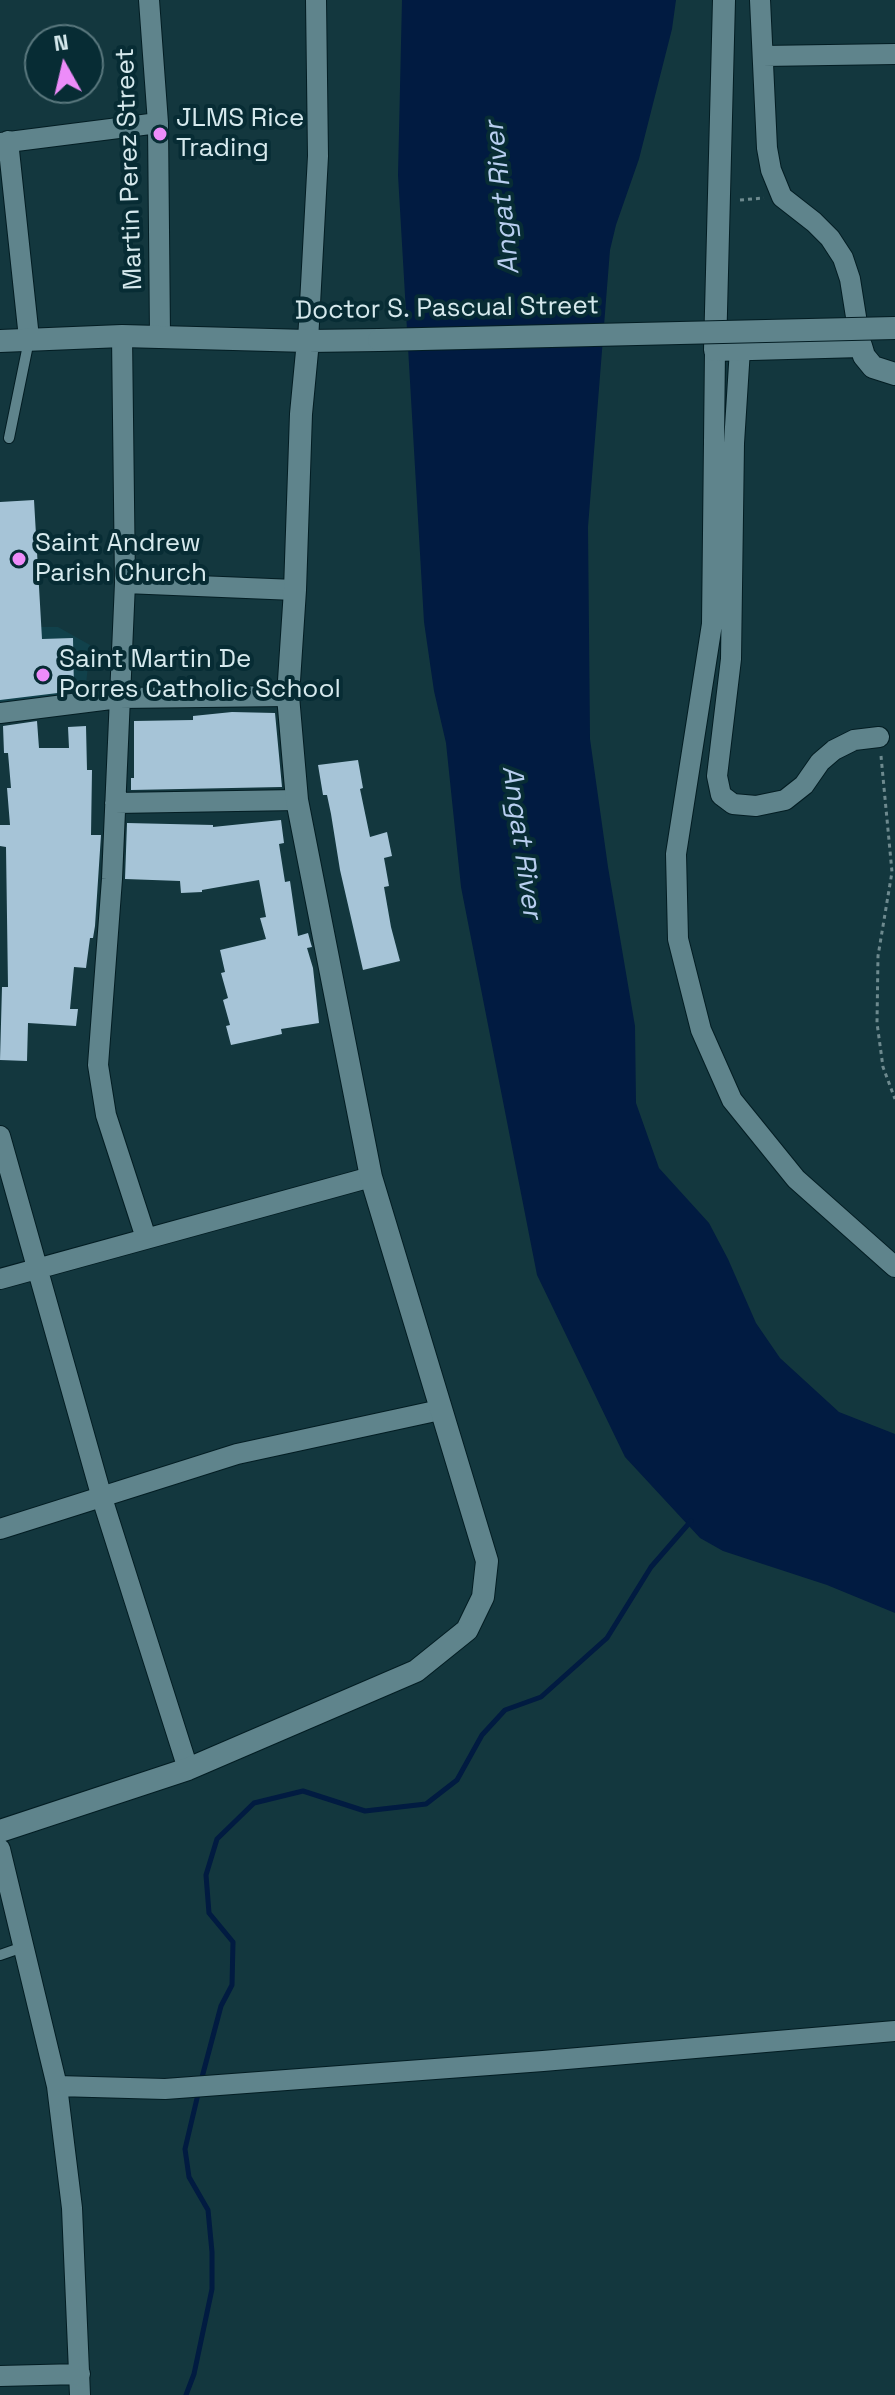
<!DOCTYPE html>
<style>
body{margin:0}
#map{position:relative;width:895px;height:2395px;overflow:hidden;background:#13373e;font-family:"Space Grotesk",sans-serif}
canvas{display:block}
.north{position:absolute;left:24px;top:24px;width:80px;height:80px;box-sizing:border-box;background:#072c34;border:2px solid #5a787e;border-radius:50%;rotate:352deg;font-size:22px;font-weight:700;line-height:32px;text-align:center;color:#d6e9ed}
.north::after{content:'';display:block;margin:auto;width:28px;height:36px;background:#ed8cf9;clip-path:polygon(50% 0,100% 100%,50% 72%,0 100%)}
</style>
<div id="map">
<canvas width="895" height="2395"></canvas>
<div class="north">N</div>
</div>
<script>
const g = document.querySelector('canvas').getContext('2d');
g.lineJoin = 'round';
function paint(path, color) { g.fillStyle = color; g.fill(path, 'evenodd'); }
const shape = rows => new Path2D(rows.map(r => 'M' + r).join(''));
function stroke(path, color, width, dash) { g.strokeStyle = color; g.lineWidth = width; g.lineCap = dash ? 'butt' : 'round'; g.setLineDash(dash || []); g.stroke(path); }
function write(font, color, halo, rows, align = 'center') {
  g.font = font + ' "Space Grotesk",sans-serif'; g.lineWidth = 8; g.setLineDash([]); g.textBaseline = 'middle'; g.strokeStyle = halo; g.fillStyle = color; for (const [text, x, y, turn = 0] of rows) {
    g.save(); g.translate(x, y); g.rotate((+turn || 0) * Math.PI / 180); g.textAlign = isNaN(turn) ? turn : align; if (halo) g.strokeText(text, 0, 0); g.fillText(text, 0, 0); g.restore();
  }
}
paint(shape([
 [0,627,58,627,90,645,84,705,0,711]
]), '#11414b');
paint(shape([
 [402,0,676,0,672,29,639,159,616,225,610,250,588,527,590,739,608,867,635,1026,636,1103,659,1168,709,1223,728,1259,756,1323,780,1358,839,1412,895,1434,895,1613,827,1585,723,1551,700,1538,625,1457,537,1275,461,887,446,743,434,691,424,622,398,175]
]), '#011b41');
stroke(shape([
 [201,2081,221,2006,232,1985,233,1942,209,1913,206,1875,217,1839,254,1803,303,1791,365,1811,426,1804,457,1780,482,1735,505,1710,541,1697,607,1638,651,1567,691,1521],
 [186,2395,194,2374,212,2289,212,2252,208,2210,189,2177,185,2149,199,2090]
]), '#011b41', 5);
paint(shape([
 [34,500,42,639,73,638,74,691,0,700,0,502],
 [232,712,275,713,282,787,131,790,131,778,134,778,134,721,193,720,193,716],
 [37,721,39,748,69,748,68,727,86,726,87,770,92,770,91,835,101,835,95,926,93,938,90,938,86,968,74,967,70,1009,78,1009,76,1026,28,1023,27,1061,0,1060,2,987,8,987,6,847,0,846,0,825,10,825,7,788,11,788,8,753,4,753,3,726],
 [358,760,363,788,360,789,370,837,387,832,392,856,384,858,389,886,384,887,391,927,400,961,363,970,340,870,331,814,327,795,323,795,318,765],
 [281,820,284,843,279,844,285,882,290,881,298,936,308,933,311,944,312,947,307,948,313,968,319,1023,281,1029,282,1034,231,1045,226,1026,230,1025,223,1000,228,998,221,973,225,972,220,950,266,939,260,918,266,917,259,880,202,890,202,892,181,893,180,881,125,879,127,823,213,825,213,827]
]), '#a6c4d7');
const service = shape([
 [9,438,29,340],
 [0,1955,23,1947]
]);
const minor = shape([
 [149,0,158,123,160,336],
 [760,0,767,148,771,170,782,197,814,222,830,238,843,258,850,279,860,342],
 [763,56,895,54],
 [8,141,29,338],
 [0,143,158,123],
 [122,336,125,583,112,879,98,1065,106,1115,146,1238],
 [308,341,318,156,316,0],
 [740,349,734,443,731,659,717,776,721,795,733,804,756,806,785,800,804,785,820,762,834,750,854,740,879,737],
 [715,350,712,624,676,854,678,939,701,1030,732,1100,796,1179,895,1267],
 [125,583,295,590],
 [0,713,119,698,288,696],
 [115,803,297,800],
 [0,1136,102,1498,188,1769],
 [0,1279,371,1177],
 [0,1529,237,1454,440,1410],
 [0,1849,57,2086,72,2208,80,2395],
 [57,2086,165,2089,543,2061,895,2031],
 [0,2376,80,2374]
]);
const tertiary = shape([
 [724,0,715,350,861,346,864,356,873,367,895,374],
 [0,341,122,336,308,341,379,340],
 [0,1831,188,1769,416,1671,467,1630,483,1597,487,1561,371,1177,297,800,288,696,295,590,301,414,308,341]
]);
stroke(service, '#031d23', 12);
stroke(minor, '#031d23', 22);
stroke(tertiary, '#031d23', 24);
stroke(shape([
 [740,200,764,198],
 [881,756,892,872,878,956,877,1023,883,1067,895,1099]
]), '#6e8a8f', 3, [4, 4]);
stroke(service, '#5f848c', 10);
stroke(minor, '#5f848c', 20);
stroke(tertiary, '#5f848c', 22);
const tertiaryBridge = shape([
 [379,340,895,328]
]);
stroke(tertiaryBridge, '#031d23', 24, []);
stroke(tertiaryBridge, '#5f848c', 22);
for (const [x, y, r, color] of [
 [160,134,8,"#ed8cf9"],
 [19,559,8,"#ed8cf9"],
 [43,675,8,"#ed8cf9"]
]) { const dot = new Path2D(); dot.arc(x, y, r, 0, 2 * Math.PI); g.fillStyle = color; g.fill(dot); stroke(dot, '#072c34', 3); }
write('26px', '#d6e9ed', '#072c34', [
 ["JLMS Rice",176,119],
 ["Trading",176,149],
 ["Saint Andrew",35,544],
 ["Parish Church",35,574],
 ["Saint Martin De",59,660],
 ["Porres Catholic School",59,690]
], 'left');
write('26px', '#d6e9ed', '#072c34', [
 ["Martin Perez Street",130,169,-92],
 ["Doctor S. Pascual Street",447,309,-1]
]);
write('italic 28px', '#b8ceef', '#072c34', [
 ["Angat River",503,198,-96],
 ["Angat River",521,842,82]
]);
</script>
